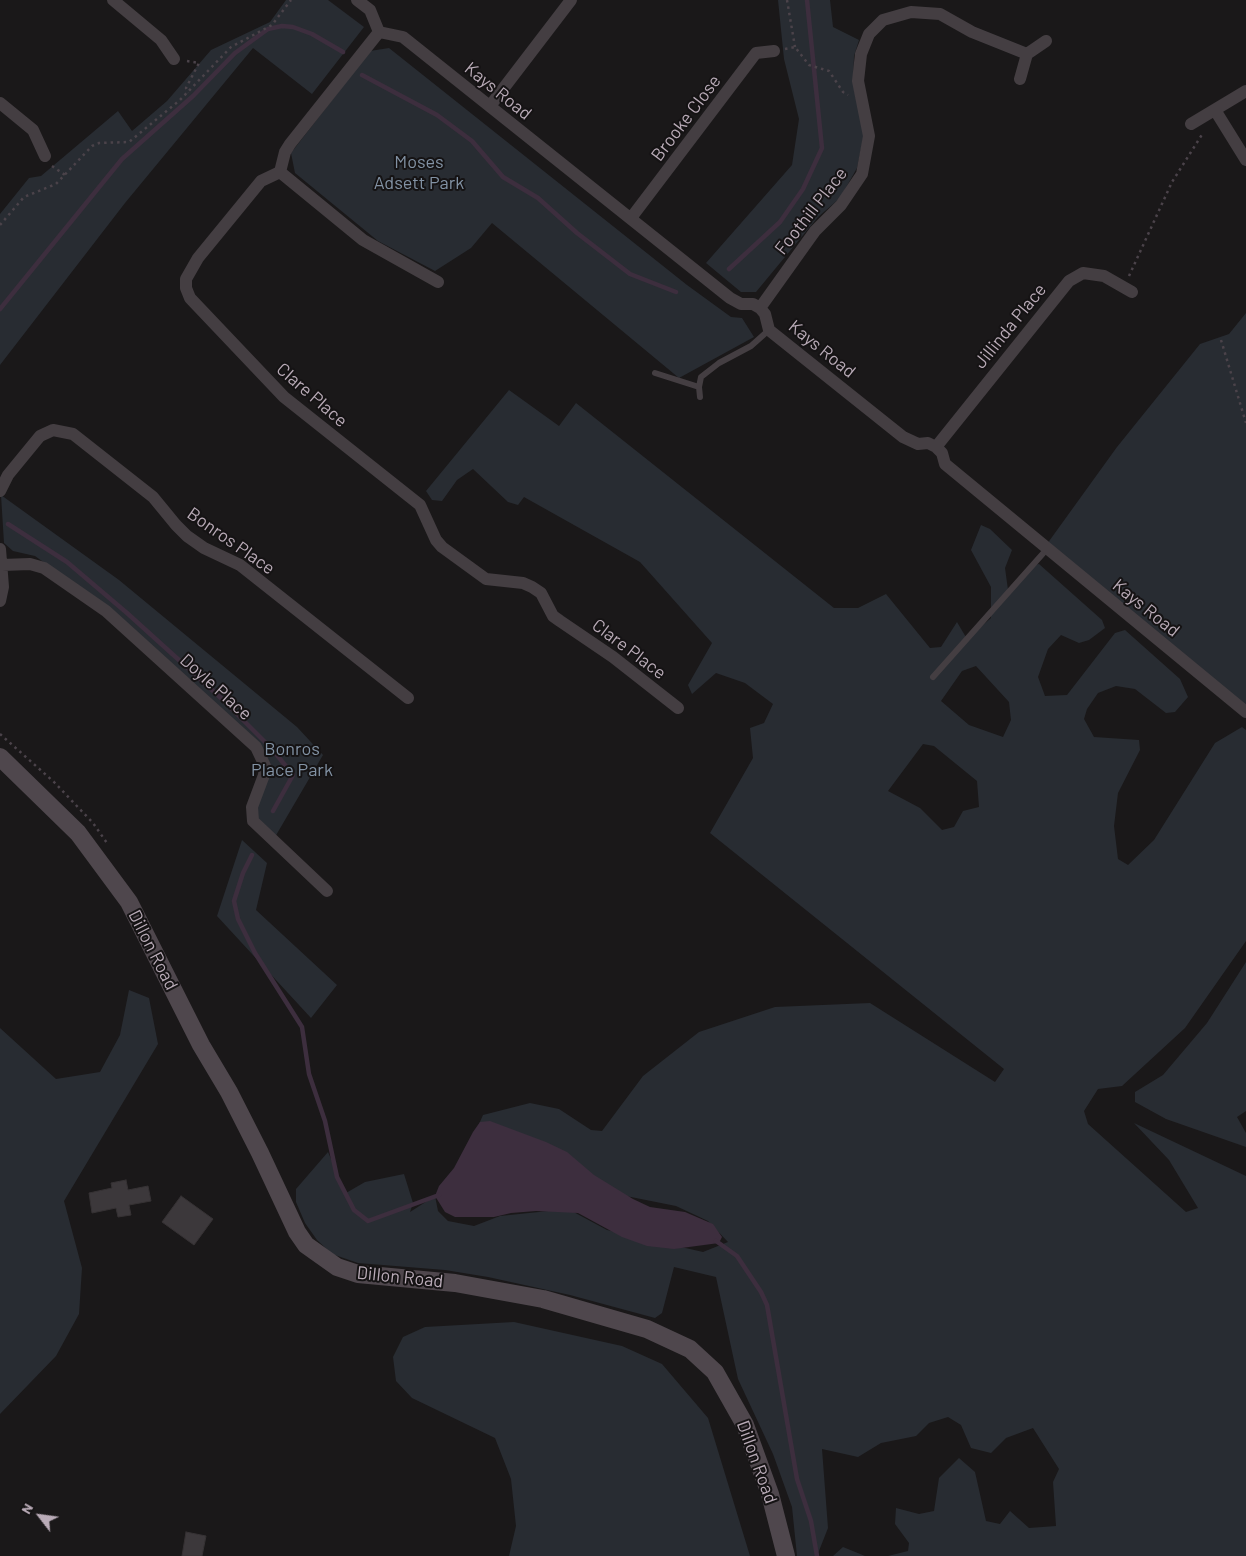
<!DOCTYPE html>
<style>
body{margin:0}
#map{position:relative;width:1246px;height:1556px;overflow:hidden;background:#1a1819;font-family:Barlow,sans-serif}
canvas{display:block}
.north{position:absolute;left:15px;top:1491px;width:50px;height:50px;-webkit-text-stroke:4px #151314;paint-order:stroke;rotate:300deg;font-size:14px;font-weight:700;line-height:20px;text-align:center;color:#b9abb7}
.north::after{content:'';display:block;margin:auto;width:18px;height:22px;background:#b9abb7;clip-path:polygon(50% 0,100% 100%,50% 72%,0 100%)}
</style>
<div id="map">
<canvas width="1246" height="1556"></canvas>
<div class="north">N</div>
</div>
<script>
const g = document.querySelector('canvas').getContext('2d');
g.lineJoin = 'round';
function paint(path, color) { g.fillStyle = color; g.fill(path, 'evenodd'); }
const shape = rows => new Path2D(rows.map(r => 'M' + r).join(''));
function stroke(path, color, width, dash) { g.strokeStyle = color; g.lineWidth = width; g.lineCap = dash ? 'butt' : 'round'; g.setLineDash(dash || []); g.stroke(path); }
function write(font, color, halo, rows, align = 'center') {
  g.font = font + ' Barlow,sans-serif'; g.lineWidth = 4; g.setLineDash([]); g.textBaseline = 'middle'; g.strokeStyle = halo; g.fillStyle = color; for (const [text, x, y, turn = 0] of rows) {
    g.save(); g.translate(x, y); g.rotate((+turn || 0) * Math.PI / 180); g.textAlign = isNaN(turn) ? turn : align; if (halo) g.strokeText(text, 0, 0); g.fillText(text, 0, 0); g.restore();
  }
}
paint(shape([
 [286,0,328,0,364,27,312,94,253,48,125,203,0,365,0,214,29,178,41,176,118,111,132,131,167,101,211,50,270,22],
 [778,0,830,0,833,27,859,40,854,56,853,84,864,135,857,168,840,198,818,217,756,292,741,292,706,263,792,165,799,119,784,59],
 [389,48,687,285,731,317,742,318,754,337,679,378,492,223,471,248,435,271,378,241,295,173,291,153,370,51],
 [1246,313,1246,710,1047,544,1117,447,1200,344,1229,334],
 [509,390,559,426,576,403,834,608,858,608,886,594,930,648,941,647,957,622,967,639,991,618,991,587,971,550,981,525,990,529,1012,550,1005,568,1008,590,1029,566,1039,564,1102,620,1105,628,1089,640,1079,643,1061,635,1048,649,1038,677,1045,696,1067,695,1115,633,1125,630,1180,679,1188,697,1175,712,1166,713,1135,689,1116,686,1098,693,1087,709,1084,719,1094,737,1139,740,1140,750,1118,793,1114,826,1118,859,1128,865,1154,840,1215,743,1242,727,1246,730,1246,941,1185,1028,1122,1086,1098,1089,1084,1111,1088,1124,1186,1212,1198,1208,1169,1160,1134,1123,1246,1176,1246,1556,888,1556,908,1551,909,1543,895,1524,896,1508,919,1514,934,1511,939,1478,959,1458,975,1472,986,1521,1000,1524,1010,1511,1029,1528,1056,1526,1053,1482,1059,1469,1033,1428,1006,1438,991,1453,971,1448,961,1425,948,1417,929,1423,916,1436,881,1443,858,1457,822,1449,828,1528,817,1556,797,1556,792,1507,773,1454,738,1379,716,1277,674,1267,662,1313,655,1318,570,1295,488,1277,445,1270,358,1263,332,1254,317,1240,305,1223,296,1202,296,1189,328,1152,346,1193,365,1182,404,1174,413,1203,410,1212,435,1196,438,1211,448,1221,474,1226,500,1216,568,1209,607,1230,703,1252,728,1242,708,1221,676,1206,606,1192,485,1131,479,1124,483,1115,530,1103,559,1109,591,1130,602,1131,643,1076,699,1032,775,1007,870,1003,995,1082,1004,1069,710,833,753,758,750,728,764,723,773,704,745,683,716,673,692,694,688,685,712,643,640,562,524,497,518,505,508,502,473,469,457,480,442,501,432,500,426,491],
 [976,666,1009,702,1011,720,1003,737,969,725,941,701,962,671],
 [923,744,934,746,977,781,979,807,963,811,954,827,942,830,920,808,888,791],
 [1,495,119,580,297,727,323,755,275,837,257,818,257,804,267,761,104,606,35,556,13,551,4,543],
 [242,840,267,863,256,910,337,985,311,1018,217,916],
 [1246,962,1246,1111,1237,1117,1246,1133,1246,1147,1166,1119,1135,1102,1135,1092,1163,1075,1207,1023],
 [129,990,149,998,158,1044,64,1201,82,1268,79,1314,56,1356,0,1414,0,1028,56,1079,100,1072,120,1035],
 [514,1322,622,1346,662,1364,708,1418,750,1556,509,1556,516,1526,511,1479,495,1438,412,1398,396,1381,393,1357,403,1337,425,1327],
 [843,1547,865,1556,833,1556]
]), '#282c32');
paint(shape([
 [490,1121,546,1142,567,1152,594,1175,633,1199,650,1207,685,1212,713,1224,722,1237,719,1243,674,1249,647,1246,622,1237,578,1213,536,1211,511,1213,494,1217,455,1217,445,1212,435,1196,439,1186,454,1168,473,1132,480,1122]
]), '#3d2e3e');
stroke(shape([
 [362,75,437,115,472,141,503,177,538,198,577,233,630,274,676,292],
 [729,269,780,222,803,189,822,148,807,0],
 [0,309,122,159,193,96,235,53,268,29,282,26,293,27,312,34,343,52],
 [8,524,67,562,127,613,222,699,272,749,293,775,273,811],
 [252,855,243,873,234,901,238,919,255,953,302,1027,309,1074,325,1121,337,1177,354,1210,368,1221,439,1195],
 [716,1241,737,1256,761,1292,767,1305,797,1479,811,1521,817,1556]
]), '#3d2e3e', 4.5);
const building = shape([
 [126,1180,128,1190,148,1186,151,1201,129,1205,131,1215,118,1217,116,1208,92,1213,89,1193,112,1188,111,1183,126,1180],
 [181,1196,213,1219,194,1245,162,1222,181,1196],
 [186,1532,206,1536,202,1556,182,1556,186,1532]
]);
paint(building, '#3c383b');
stroke(building, '#363234', 1);
stroke(shape([
 [787,0,795,47],
 [785,49,795,47,809,65,829,71,843,92,848,95],
 [187,61,199,63,186,88,188,93],
 [52,166,65,175],
 [0,225,24,197,56,184,92,146,99,143,129,142,180,100,231,47,272,25,291,0],
 [1129,276,1172,182,1203,133],
 [1221,340,1246,423],
 [0,734,54,782,93,823,107,843]
]), '#4b434a', 2.5, [2.5, 4]);
stroke(shape([
 [655,373,699,387],
 [700,397,699,387,701,377,719,363,751,346,769,330],
 [933,677,1047,549]
]), '#443e42', 6);
stroke(shape([
 [113,0,161,40,174,59],
 [357,0,370,10,379,32,403,37,730,298,741,304,753,304,760,308,765,314,769,330,903,437,918,444,928,443,936,447,942,453,945,464,1246,712],
 [379,32,290,144,285,152,280,172,261,181,198,258,186,279,186,288,190,298,284,397,420,505,436,540,442,547,486,579,523,583,532,587,541,593,553,616,560,621,613,657,678,708],
 [1020,79,1027,54,1046,41],
 [0,103,33,130,45,156],
 [490,106,571,0],
 [1215,110,1246,160],
 [1191,124,1246,91],
 [280,172,363,240,438,282],
 [631,218,756,53,774,51],
 [760,308,815,231,841,205,862,174,869,136,858,81,861,54,869,34,883,20,911,12,940,14,972,32,1027,54],
 [936,447,1069,281,1083,273,1104,276,1132,292],
 [0,491,8,475,40,436,53,430,73,434,153,497,176,525,187,536,204,548,240,565,408,698],
 [0,549,3,587,0,601],
 [2,565,30,564,44,568,106,611,256,747,265,766,264,775,252,807,253,821,327,891]
]), '#443e42', 12);
stroke(shape([
 [0,757,78,833,129,902,201,1045,229,1092,260,1153,297,1232,306,1245,337,1267,358,1274,455,1283,543,1299,647,1329,690,1349,715,1372,745,1425,770,1494,786,1556]
]), '#4f474d', 18);
write('18px', '#b9abb7', '#151314', [
 ["Kays Road",498,91,39],
 ["Brooke Close",686,118,-53],
 ["Foothill Place",811,211,-52],
 ["Jillinda Place",1010,326,-51],
 ["Kays Road",822,349,39],
 ["Clare Place",312,395,41],
 ["Bonros Place",231,541,35],
 ["Kays Road",1146,608,39],
 ["Clare Place",629,649,37],
 ["Doyle Place",216,687,42],
 ["Dillon Road",153,950,63],
 ["Dillon Road",400,1277,6],
 ["Dillon Road",757,1462,70]
]);
write('18px', '#8292a4', '#151314', [
 ["Moses",419,162],
 ["Adsett Park",419,183],
 ["Bonros",292,749],
 ["Place Park",292,770]
]);
</script>
